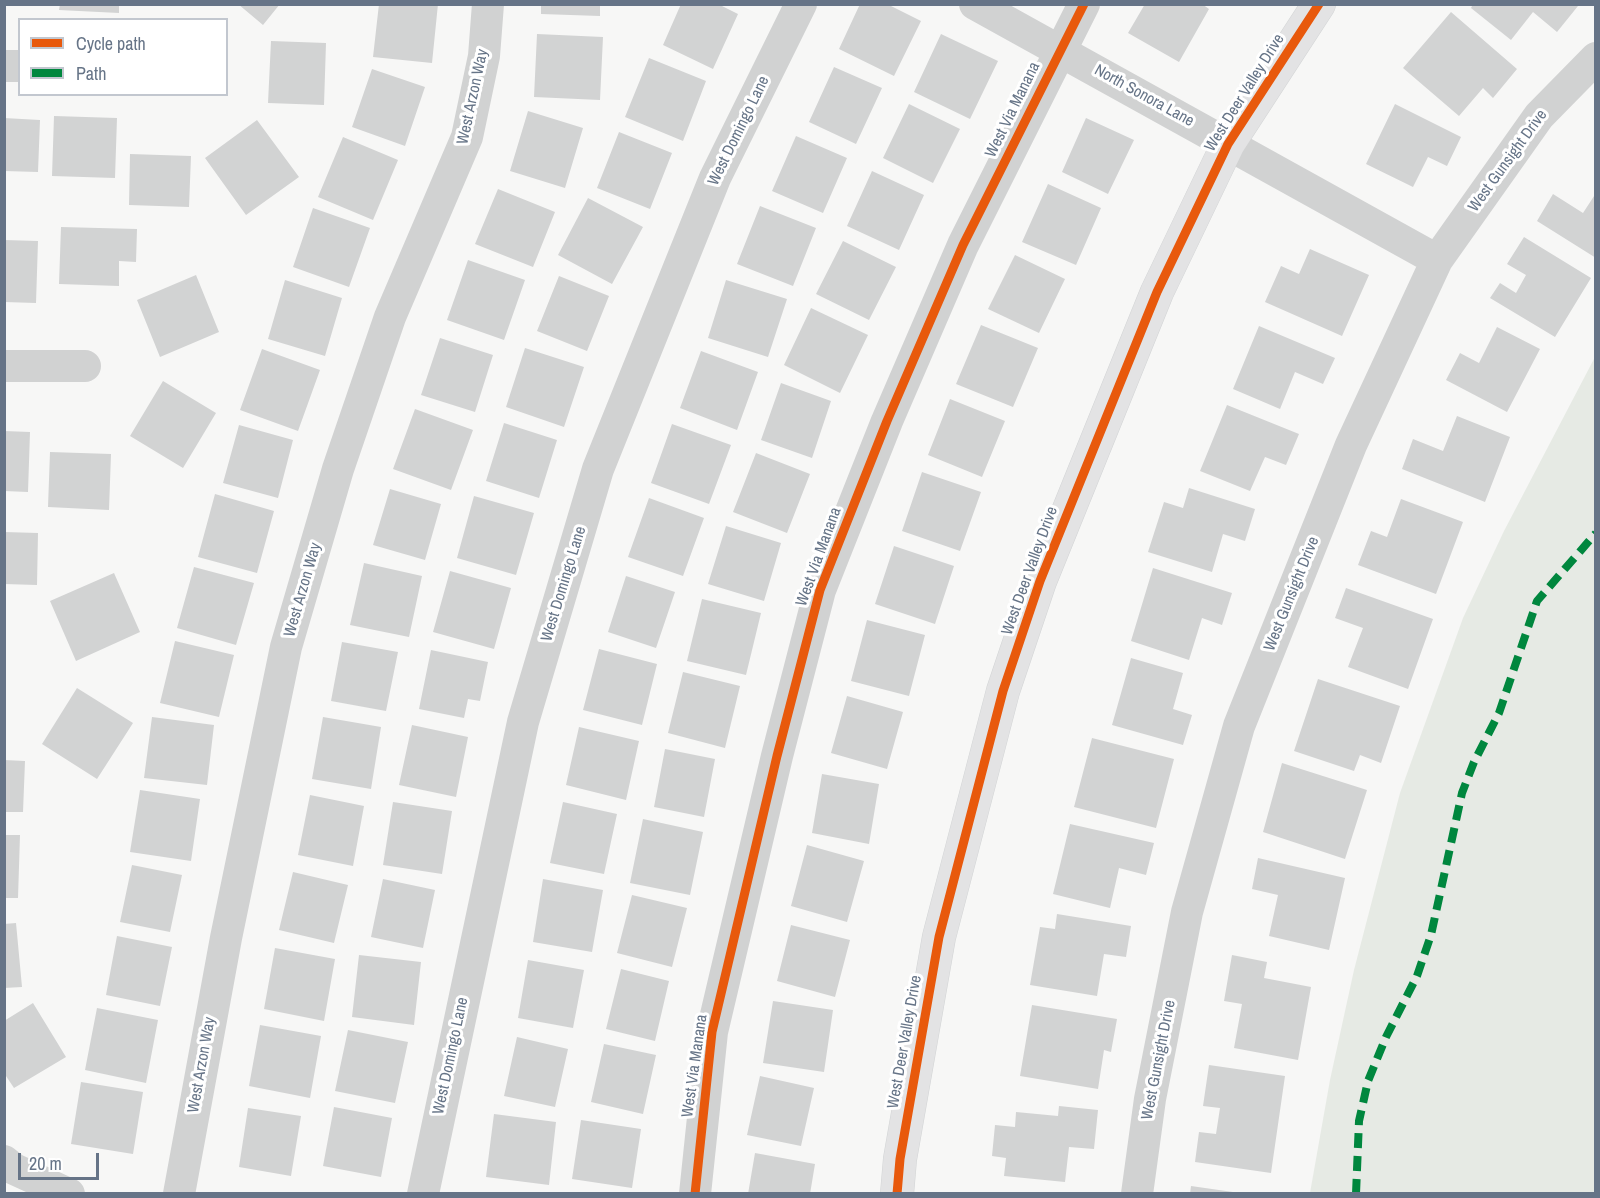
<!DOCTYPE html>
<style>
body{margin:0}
#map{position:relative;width:1600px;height:1198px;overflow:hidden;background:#f7f7f6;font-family:"Archivo Narrow",sans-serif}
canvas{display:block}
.frame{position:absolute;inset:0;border:6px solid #667487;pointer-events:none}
.legend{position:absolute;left:18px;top:18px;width:210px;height:78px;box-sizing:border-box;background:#fff;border:2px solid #c2c7cf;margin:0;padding:8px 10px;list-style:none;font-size:18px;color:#667487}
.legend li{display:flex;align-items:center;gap:12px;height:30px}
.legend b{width:30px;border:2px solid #c2c7cf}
.scale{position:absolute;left:18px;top:1153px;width:81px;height:27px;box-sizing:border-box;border:3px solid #667487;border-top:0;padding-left:8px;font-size:18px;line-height:21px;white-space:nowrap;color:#667487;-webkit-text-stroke:4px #fff;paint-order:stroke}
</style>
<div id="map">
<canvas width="1600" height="1198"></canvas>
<div class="frame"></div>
<ul class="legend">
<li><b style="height:8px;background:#e8590c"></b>Cycle path</li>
<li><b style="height:8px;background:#00873e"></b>Path</li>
</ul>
<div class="scale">20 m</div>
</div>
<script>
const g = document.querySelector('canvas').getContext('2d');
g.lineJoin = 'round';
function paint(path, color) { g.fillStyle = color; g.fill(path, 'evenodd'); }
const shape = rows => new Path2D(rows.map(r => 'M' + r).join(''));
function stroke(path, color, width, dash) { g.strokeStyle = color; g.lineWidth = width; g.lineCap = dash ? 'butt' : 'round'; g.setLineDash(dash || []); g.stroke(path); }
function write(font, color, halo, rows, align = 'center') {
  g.font = font + ' "Archivo Narrow",sans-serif'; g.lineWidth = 6; g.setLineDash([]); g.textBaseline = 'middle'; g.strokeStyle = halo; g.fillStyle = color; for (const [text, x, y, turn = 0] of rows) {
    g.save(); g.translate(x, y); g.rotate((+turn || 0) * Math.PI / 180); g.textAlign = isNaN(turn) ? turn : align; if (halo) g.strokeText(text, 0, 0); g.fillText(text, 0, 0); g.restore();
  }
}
paint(shape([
 [1595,357,1595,1193,1310,1193,1330,1080,1354,970,1400,793,1463,618,1504,531]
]), '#e6eae4');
paint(shape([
 [60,4,119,4,119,13,59,10],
 [238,4,280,4,263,25],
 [379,4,438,4,432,63,373,57],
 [541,4,600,4,600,16,541,14],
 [681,4,718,4,738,14,713,69,663,45],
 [860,4,887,4,921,21,894,76,839,49],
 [1145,4,1202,4,1209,9,1179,62,1128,33],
 [1473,4,1576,4,1578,6,1557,32,1533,12,1511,40,1471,8],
 [1451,12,1517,69,1493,98,1483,88,1459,116,1403,68],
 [537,34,603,37,600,100,534,97],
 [941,34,998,61,970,119,914,92],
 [271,41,326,43,324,105,268,103],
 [649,58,706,81,683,141,625,117],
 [834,67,882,88,856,144,809,122],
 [372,69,425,87,405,146,352,127],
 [909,104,960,129,933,183,883,158],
 [1395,104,1461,137,1447,166,1428,157,1413,187,1366,164],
 [528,111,583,128,565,188,510,171],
 [54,116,117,118,115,178,52,176],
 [4,118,40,120,38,172,4,171],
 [1086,118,1134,140,1108,194,1062,172],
 [257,120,299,177,246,215,205,158],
 [619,132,672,153,650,209,597,188],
 [796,136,847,158,823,213,772,191],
 [343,137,398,160,373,220,318,197],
 [130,154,191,156,189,207,129,205],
 [872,171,924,195,899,250,847,226],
 [1048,184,1101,208,1076,265,1022,242],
 [498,189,555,212,533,267,475,244],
 [1596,193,1596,258,1537,221,1553,194,1583,213],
 [588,198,643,227,612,284,558,255],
 [760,206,816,228,793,286,737,264],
 [313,208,370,228,349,287,293,267],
 [61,227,137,229,136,262,119,261,119,286,59,284],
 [1524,237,1591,278,1555,337,1490,298,1500,283,1516,293,1526,275,1507,264],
 [4,240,38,241,36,303,4,302],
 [843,241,896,267,869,320,816,294],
 [1310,249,1369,275,1342,336,1265,302,1281,266,1299,274],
 [1015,255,1065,279,1039,333,988,309],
 [468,260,525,280,504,340,447,320],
 [196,275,219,332,160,357,137,300],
 [559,276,609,296,587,351,537,331],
 [285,280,342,298,325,356,268,339],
 [726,280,787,299,768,357,708,338],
 [811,308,868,335,840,393,784,365],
 [981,325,1038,348,1013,407,956,384],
 [1259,326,1335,358,1323,384,1295,372,1280,409,1233,389],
 [1497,327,1540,349,1507,412,1446,380,1460,353,1479,363],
 [440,338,493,355,475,412,421,395],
 [525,348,584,367,564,427,506,407],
 [262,349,320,370,298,431,240,410],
 [701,351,758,372,737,430,680,408],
 [163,381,216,413,183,468,130,436],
 [781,383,831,401,812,458,761,440],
 [950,399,1005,421,982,477,928,455],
 [1227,405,1299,434,1286,465,1265,457,1250,491,1200,471],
 [415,409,473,430,451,490,393,469],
 [1457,416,1510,437,1485,502,1402,469,1413,439,1443,451],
 [504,423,557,440,539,498,486,481],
 [672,424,731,445,709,504,651,483],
 [239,425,293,440,278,498,223,483],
 [4,431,30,432,28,492,4,491],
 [50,452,111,454,109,510,48,507],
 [756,453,810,474,787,533,733,512],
 [922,472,981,492,960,551,902,531],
 [1189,488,1255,509,1245,541,1223,534,1212,572,1148,552,1164,502,1183,508],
 [390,489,441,504,425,560,373,545],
 [215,494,274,511,257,573,198,557],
 [474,496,534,513,516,575,457,558],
 [649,498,704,518,683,576,628,557],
 [1401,499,1463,522,1436,594,1358,565,1371,531,1387,537],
 [726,526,781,543,764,601,708,584],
 [4,532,38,533,37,585,4,584],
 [894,546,954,566,935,624,875,604],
 [364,563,422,576,409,637,350,625],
 [194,567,254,583,236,645,177,628],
 [1153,568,1232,593,1222,625,1202,618,1189,660,1131,641],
 [450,571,511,588,494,649,433,632],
 [114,573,140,632,76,661,50,601],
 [626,576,675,592,656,648,608,632],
 [1346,588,1433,619,1408,689,1348,667,1363,628,1335,618],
 [702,599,761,613,746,675,687,661],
 [867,620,925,635,909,696,851,681],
 [175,641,234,655,219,717,160,703],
 [342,642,398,652,386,711,331,701],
 [599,649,657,664,642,725,583,710],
 [431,650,488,662,480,701,468,699,464,718,419,709],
 [1131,658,1183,673,1173,709,1192,715,1183,745,1112,725],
 [683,672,740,686,725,748,668,733],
 [1318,679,1400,706,1381,763,1360,755,1354,771,1294,751],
 [77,688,133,723,97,779,42,744],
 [847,696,903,712,887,769,831,753],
 [152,717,214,725,207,785,144,778],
 [323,717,381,727,371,789,312,779],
 [412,725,468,737,456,797,399,785],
 [579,727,639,741,626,800,566,785],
 [1092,738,1174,759,1156,828,1074,807],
 [665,749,715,759,704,817,654,807],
 [4,760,25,761,23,812,4,812],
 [1282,763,1367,790,1345,859,1263,832],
 [822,774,879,784,869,844,812,833],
 [140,790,200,799,191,861,130,852],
 [310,795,364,806,353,866,298,855],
 [393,802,452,811,442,874,383,865],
 [563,802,617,814,604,874,550,863],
 [643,819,703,832,690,895,630,883],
 [1070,824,1154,843,1146,875,1119,868,1110,908,1053,894],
 [4,835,20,835,18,898,4,898],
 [807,845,864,861,847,922,791,906],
 [1258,858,1345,878,1329,950,1269,936,1278,895,1252,889],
 [132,865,182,875,170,932,120,922],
 [293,872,348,885,334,943,279,930],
 [383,879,435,890,423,948,371,937],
 [543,879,603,890,592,952,533,942],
 [632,895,687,908,672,967,617,953],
 [1057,914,1131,926,1126,957,1104,954,1097,996,1030,985,1040,927,1055,929],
 [16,923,22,987,4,988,4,924],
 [791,925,850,940,835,997,777,981],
 [117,936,172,947,160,1006,106,995],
 [275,948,335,959,324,1021,264,1009],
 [359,955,421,962,414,1025,352,1017],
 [1232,955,1267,962,1264,978,1311,987,1298,1060,1234,1048,1242,1004,1224,1001],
 [528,960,584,970,573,1028,518,1018],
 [621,969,669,981,655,1041,606,1029],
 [773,1001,833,1010,824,1072,763,1063],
 [33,1003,66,1057,14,1088,4,1073,4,1021],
 [1032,1005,1117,1019,1111,1052,1104,1050,1098,1089,1020,1076],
 [97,1008,158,1020,146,1083,85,1070],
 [260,1025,321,1036,310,1098,249,1086],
 [348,1030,408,1042,395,1103,335,1091],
 [517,1037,568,1049,555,1107,504,1096],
 [604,1044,656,1055,643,1114,591,1102],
 [1209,1065,1285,1076,1271,1173,1195,1162,1199,1132,1216,1134,1220,1108,1203,1106],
 [760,1076,814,1088,801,1146,747,1135],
 [81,1082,143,1092,133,1154,71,1144],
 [1059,1106,1098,1110,1094,1149,1069,1147,1065,1182,1004,1176,1006,1158,992,1156,995,1125,1015,1127,1016,1112,1058,1116],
 [334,1107,392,1118,381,1177,323,1166],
 [248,1108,301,1116,291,1176,239,1167],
 [494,1114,556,1122,549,1185,486,1177],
 [581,1120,641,1129,632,1188,572,1179],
 [755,1153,815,1164,810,1194,748,1194],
 [1191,1186,1233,1192,1233,1194,1190,1194]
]), '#d2d3d3');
const secondary = shape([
 [897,1194,900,1159,939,937,1003,691,1040,581,1157,292,1228,144,1319,4]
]);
stroke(secondary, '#d2d4d5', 34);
stroke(shape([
 [975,4,1437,260],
 [4,66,20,66],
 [4,366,85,366],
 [4,1161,14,1169,69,1194],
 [179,1194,226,938,286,647,338,469,390,317,467,137,484,56,488,4],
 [423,1194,523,722,598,469,715,178,801,4],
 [695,1194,712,1032,777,756,820,590,887,421,963,245,1084,4],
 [1137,1194,1150,1099,1187,912,1239,726,1351,445,1437,260,1539,116,1596,58]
]), '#d1d2d2', 32);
stroke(secondary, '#e3e3e4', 33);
stroke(shape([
 [1356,1194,1359,1121,1368,1081,1386,1037,1417,976,1431,935,1462,793,1474,762,1499,713,1537,601,1596,533]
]), '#00873e', 8, [15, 8]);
stroke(shape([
 [695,1194,712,1032,777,756,820,590,887,421,963,245,1084,4],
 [897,1194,900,1159,939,937,1003,691,1040,581,1157,292,1228,144,1319,4]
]), '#e8590c', 9);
write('16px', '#667487', '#fff', [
 ["West Deer Valley Drive",1245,93,-58],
 ["North Sonora Lane",1144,96,29],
 ["West Arzon Way",473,97,-78],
 ["West Via Manana",1013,110,-64],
 ["West Domingo Lane",739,131,-64],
 ["West Gunsight Drive",1508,161,-54],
 ["West Via Manana",819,557,-70],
 ["West Deer Valley Drive",1030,571,-70],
 ["West Domingo Lane",564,584,-73],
 ["West Arzon Way",303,590,-74],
 ["West Gunsight Drive",1292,594,-68],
 ["West Deer Valley Drive",905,1042,-80],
 ["West Domingo Lane",451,1056,-78],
 ["West Gunsight Drive",1159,1060,-79],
 ["West Arzon Way",202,1065,-80],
 ["West Via Manana",695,1066,-82]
]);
</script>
